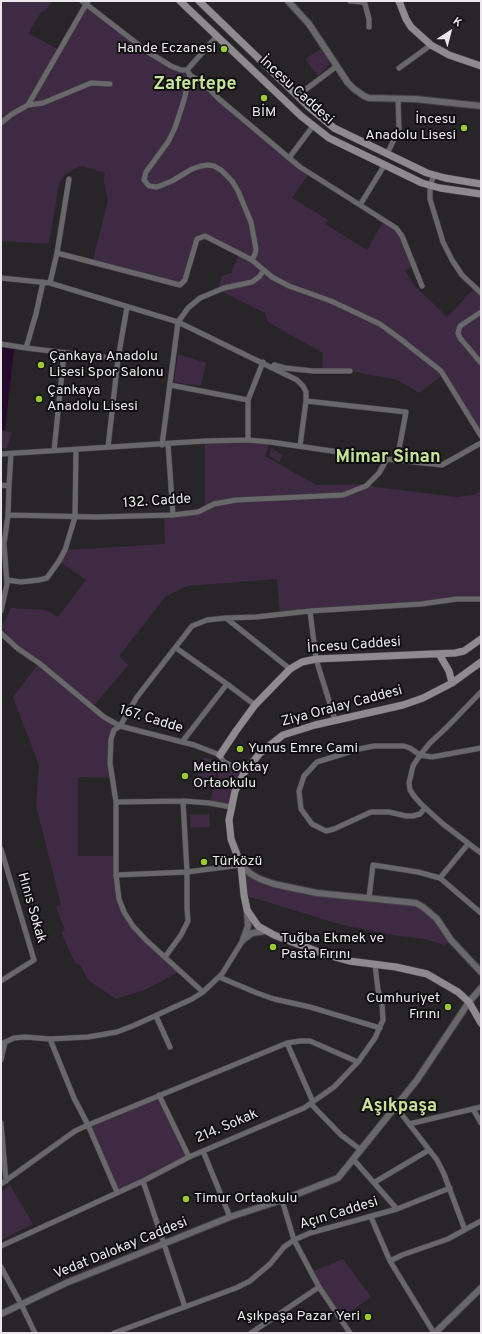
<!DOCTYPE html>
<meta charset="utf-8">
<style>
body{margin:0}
#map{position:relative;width:482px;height:1334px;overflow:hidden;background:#282529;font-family:Overpass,sans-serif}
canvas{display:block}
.frame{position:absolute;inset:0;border:2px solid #eae8eb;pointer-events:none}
.north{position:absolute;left:430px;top:12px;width:40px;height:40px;-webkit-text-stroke:3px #100f10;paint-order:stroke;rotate:36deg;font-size:11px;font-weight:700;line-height:16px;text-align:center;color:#eae8eb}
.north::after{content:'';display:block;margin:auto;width:14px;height:18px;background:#eae8eb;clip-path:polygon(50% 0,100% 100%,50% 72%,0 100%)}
</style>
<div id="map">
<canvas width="482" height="1334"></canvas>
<div class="frame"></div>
<div class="north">K</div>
</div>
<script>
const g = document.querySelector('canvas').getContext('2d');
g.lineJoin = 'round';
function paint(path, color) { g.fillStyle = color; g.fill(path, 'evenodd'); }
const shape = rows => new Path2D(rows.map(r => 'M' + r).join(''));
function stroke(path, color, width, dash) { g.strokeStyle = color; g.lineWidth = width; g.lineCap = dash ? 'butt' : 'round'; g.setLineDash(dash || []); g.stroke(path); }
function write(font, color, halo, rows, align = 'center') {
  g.font = font + ' Overpass,sans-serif'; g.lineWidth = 4; g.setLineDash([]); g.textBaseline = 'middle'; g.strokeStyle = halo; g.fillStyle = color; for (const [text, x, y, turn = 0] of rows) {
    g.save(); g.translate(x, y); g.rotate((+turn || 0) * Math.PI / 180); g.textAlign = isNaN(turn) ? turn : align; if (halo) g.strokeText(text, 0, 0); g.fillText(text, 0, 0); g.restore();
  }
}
paint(shape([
 [1,1,53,1,44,12,42,11,31,28,29,34,60,50,86,4,171,66,187,70,309,173,292,198,328,220,325,224,367,250,383,222,403,232,417,264,405,270,415,286,447,317,475,288,481,290,481,436,443,375,419,393,398,380,350,371,322,371,323,353,268,322,265,313,218,290,222,276,231,273,239,254,205,236,199,237,182,284,92,263,108,201,104,181,105,173,82,166,72,170,64,176,59,184,49,244,1,241],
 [321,49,330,64,318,76,305,59],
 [178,354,206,363,201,385,199,386,174,382],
 [1,431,12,432,7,448,1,448],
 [205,441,270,442,265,456,316,485,369,484,375,487,458,497,473,495,481,491,481,599,280,615,277,579,187,586,166,596,119,656,128,665,92,708,120,726,114,731,111,739,112,778,78,777,78,856,116,856,119,899,133,926,180,971,147,989,116,999,88,980,80,965,75,963,61,932,65,930,56,907,61,905,36,806,39,765,13,697,39,663,17,648,2,627,11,608,46,610,58,617,86,580,59,561,65,550,165,544,164,515,205,509],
 [271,448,283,455,279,462,269,455],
 [204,757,219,762,211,789,195,784],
 [223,761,244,773,231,807,209,803],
 [209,814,210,827,191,828,190,815],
 [241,865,274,884,423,907,451,940,445,945,424,939,400,936,346,926,244,895],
 [159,1095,189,1157,117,1192,88,1125],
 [10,1185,33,1224,1,1240,1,1192],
 [343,1259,371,1297,340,1319,311,1272]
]), '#3f2a44');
paint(shape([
 [1,347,14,349,5,430,1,430]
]), '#250a2c');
const minor = shape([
 [82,1,148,52,171,66,181,70,187,70,217,36],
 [350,1,362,2,365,4,369,19,369,27],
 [399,68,431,45],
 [187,70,190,75,184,100,175,128,168,142,146,172,144,180,149,186,157,187,172,181,192,169,201,166,208,165,214,166,221,170,232,181,238,191,251,222,256,249,255,254,252,260],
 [190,75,204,84,219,99,300,167,360,205,384,166],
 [297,96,337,66],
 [28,105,43,103,91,83,110,84],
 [1,123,12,114,28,105,88,1],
 [387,154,399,129,398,99],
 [289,158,313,126],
 [434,175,430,186,430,199,443,242,452,260,462,275,481,293],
 [360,205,396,228,402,236,422,286],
 [57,253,180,285,185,280,197,239,205,236,252,260,272,277,289,286,331,301,380,324,399,338,441,371,481,436],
 [1,278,50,283,178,322,297,380,303,386,306,392,306,401,300,446],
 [50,283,57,253,69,179],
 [481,312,460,326,458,333,460,338,481,363],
 [1,344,26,348,36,314,43,282],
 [26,348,118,359],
 [274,365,285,368,313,371,350,371],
 [170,385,248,400],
 [306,401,406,412,397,460],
 [248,440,248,400,263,362],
 [168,444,173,515],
 [162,445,178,322,188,308,200,298,224,288,252,282,259,277,264,270],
 [108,447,118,359,127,307],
 [54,451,64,353],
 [1,454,205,441,248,440,270,442,387,459,442,465,481,443],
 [1,485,9,486],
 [8,515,96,517,173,515,198,512,214,504,236,500,343,495,366,486,379,473,387,459],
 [7,580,21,582,39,580,47,578,59,561,65,550,75,517,76,450],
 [1,611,7,584,4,544,8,515,9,486,11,454],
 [310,611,316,659,335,720],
 [226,618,290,669],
 [1,633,17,648,39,663,104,717,120,726,194,745,220,755,223,761,244,773],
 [176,648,227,684],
 [481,692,447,727,430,743,420,755,413,766,409,783,410,790,414,796,421,804,443,824,481,853],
 [182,742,227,684,255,705],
 [116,802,110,763,111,739,114,730,120,726,137,697,192,626,207,620,226,618,256,617,310,611,421,604,457,599,481,599],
 [425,808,420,814,413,816,406,816,389,812,371,812,334,829,326,831,312,824,301,809,299,791,304,776,317,762,359,749,374,746,404,746,410,748,420,755,432,757,481,748],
 [1,849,34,960,1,981],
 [116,875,187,872,241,865],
 [440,878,468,844],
 [369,898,373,865,418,872,440,878,481,913],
 [165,957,181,935,188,921,187,908,187,872,183,801],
 [219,977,257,993,274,999,310,1007,380,1028],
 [203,992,146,940,133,926,124,912,119,899,116,875,116,802,183,801,209,803,231,807],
 [156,1016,170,1047],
 [50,1039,74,1098,88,1125,117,1192],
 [287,1043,313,1102],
 [1,1044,14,1038,25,1037,50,1039,88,1037,117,1032,135,1025,192,999,203,992,222,974,243,940],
 [1,1060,5,1042],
 [159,1095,189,1157],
 [311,1104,341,1135,361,1150],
 [396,1107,437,1160,444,1174,465,1230],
 [473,1109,481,1123],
 [1,1123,6,1181],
 [409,1124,481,1107],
 [203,1151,230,1217],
 [353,1159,397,1209],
 [143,1181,185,1307],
 [375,1182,429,1150],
 [1,1184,75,1131,88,1125,287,1043,300,1041,310,1041,358,1062],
 [282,1200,294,1240,319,1287,350,1333],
 [371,1217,390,1261,434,1333],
 [1,1246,143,1181,189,1157,304,1108,334,1087,358,1062,375,1038,383,1020,382,1002,378,990,375,965],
 [390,1261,402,1255,448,1239,481,1221],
 [1,1267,21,1304,35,1333],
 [114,1333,236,1288,250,1281,270,1264,284,1247,294,1240,310,1233,397,1209,450,1188],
 [251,1333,319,1287]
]);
const tertiary = shape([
 [288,1,309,24,348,83,354,89,364,96,369,98,415,99,481,106],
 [241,865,251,874,260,879,274,884,317,893,416,903,423,907,437,919,451,940,481,972],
 [244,939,252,933,266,931],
 [243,940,248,926,247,910],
 [1,1314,66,1283,230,1217,282,1200,338,1178,417,1080,469,1002,481,988],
 [435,1333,481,1288]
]);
const secondary = shape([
 [180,1,301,116,329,138,422,183,440,188,481,194],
 [199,1,309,107,334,128,427,173,445,178,481,184],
 [399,1,406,19,411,27,431,45,449,55,481,66],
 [439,654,449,671,452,683],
 [481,662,452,683,423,698,403,705,315,725,283,735,260,753,244,773,235,791,229,820,231,839,241,865,244,895,247,910,258,926,274,935,324,954,349,961,396,967,427,974,458,992,469,1002,481,1023],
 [220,755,236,731,255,705,290,669,302,662,316,659,455,653,464,651,481,639]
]);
stroke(minor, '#434044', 6);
stroke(tertiary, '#434044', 8);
stroke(secondary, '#434044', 8);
stroke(minor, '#686769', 5);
stroke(tertiary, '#686769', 6);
stroke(secondary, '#8e8b8f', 7);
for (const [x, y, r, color] of [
 [224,49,4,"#9bcb32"],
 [264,98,4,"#9bcb32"],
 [464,128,4,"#9bcb32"],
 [41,365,4,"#9bcb32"],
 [39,399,4,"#9bcb32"],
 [240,749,4,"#9bcb32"],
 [185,776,4,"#9bcb32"],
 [204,862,4,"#9bcb32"],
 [273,947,4,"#9bcb32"],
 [448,1007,4,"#9bcb32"],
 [186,1199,4,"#9bcb32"],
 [368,1317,4,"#9bcb32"]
]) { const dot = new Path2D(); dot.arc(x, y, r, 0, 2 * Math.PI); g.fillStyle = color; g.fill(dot); stroke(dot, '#100f10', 1.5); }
write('14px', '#eae8eb', '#100f10', [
 ["Hande Eczanesi",216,49,"right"],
 ["BİM",264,113,"center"],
 ["İncesu",456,120,"right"],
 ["Anadolu Lisesi",456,136,"right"],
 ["Çankaya Anadolu",49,357],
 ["Lisesi Spor Salonu",49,373],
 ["Çankaya",47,391],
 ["Anadolu Lisesi",47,407],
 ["Yunus Emre Cami",248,749],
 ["Metin Oktay",193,768],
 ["Ortaokulu",193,784],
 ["Türközü",212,862],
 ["Tuğba Ekmek ve",281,939],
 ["Pasta Fırını",281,955],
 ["Cumhuriyet",440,999,"right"],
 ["Fırını",440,1015,"right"],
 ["Timur Ortaokulu",194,1199],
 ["Aşıkpaşa Pazar Yeri",360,1317,"right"]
], 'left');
write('14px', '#eae8eb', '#100f10', [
 ["İncesu Caddesi",296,91,42],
 ["132. Cadde",157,502,-4],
 ["İncesu Caddesi",354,646,-4],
 ["Ziya Oralay Caddesi",342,707,-15],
 ["167. Cadde",151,720,17],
 ["Hınıs Sokak",31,908,74],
 ["214. Sokak",227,1127,-23],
 ["Açın Caddesi",339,1214,-17],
 ["Vedat Dalokay Caddesi",121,1249,-22]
]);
write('bold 18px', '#c7e39a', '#100f10', [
 ["Zafertepe",195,85],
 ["Mimar Sinan",388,458],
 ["Aşıkpaşa",399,1107]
]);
</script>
